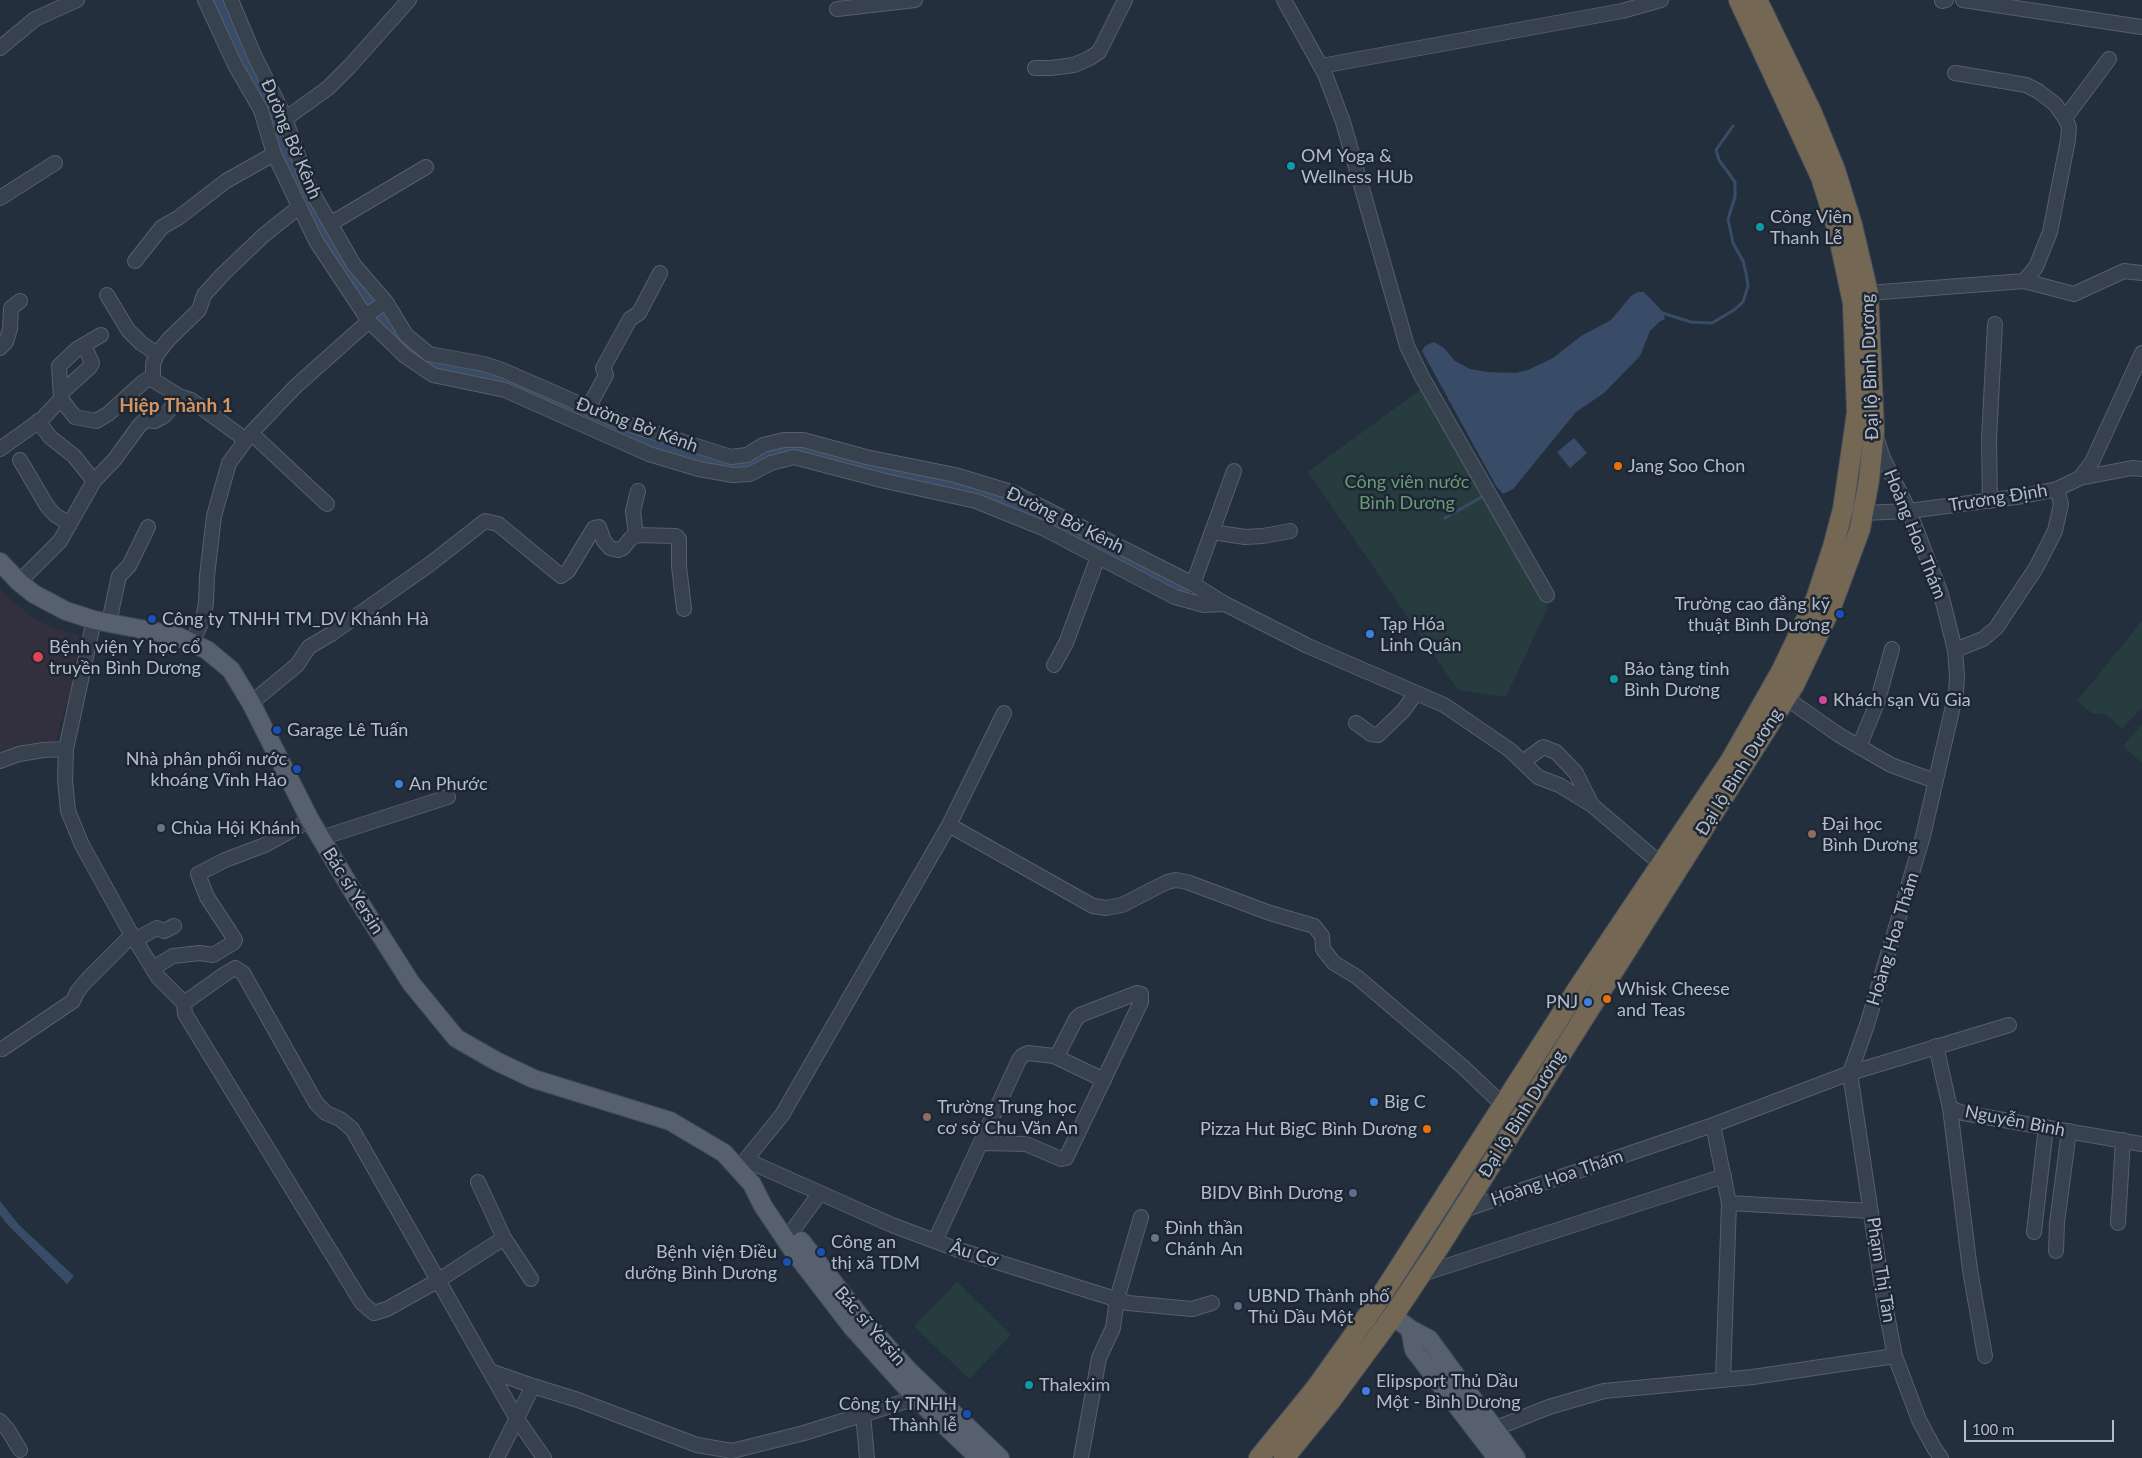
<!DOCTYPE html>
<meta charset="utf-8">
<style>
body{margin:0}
#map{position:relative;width:2142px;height:1458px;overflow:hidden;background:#242f3e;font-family:Lato,sans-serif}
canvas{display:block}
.scale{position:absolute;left:1964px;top:1420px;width:150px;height:22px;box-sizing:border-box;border:2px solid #b4bcc9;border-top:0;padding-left:6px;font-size:15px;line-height:18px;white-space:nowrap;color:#b4bcc9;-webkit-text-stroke:4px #1d2633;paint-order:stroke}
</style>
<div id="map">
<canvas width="2142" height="1458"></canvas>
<div class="scale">100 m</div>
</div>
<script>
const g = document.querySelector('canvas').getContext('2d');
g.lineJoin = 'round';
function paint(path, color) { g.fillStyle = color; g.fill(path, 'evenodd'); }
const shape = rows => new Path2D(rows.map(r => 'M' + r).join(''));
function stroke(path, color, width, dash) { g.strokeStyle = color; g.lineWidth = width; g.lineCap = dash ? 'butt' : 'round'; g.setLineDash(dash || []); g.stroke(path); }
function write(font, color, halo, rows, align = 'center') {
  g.font = font + ' Lato,sans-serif'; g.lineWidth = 5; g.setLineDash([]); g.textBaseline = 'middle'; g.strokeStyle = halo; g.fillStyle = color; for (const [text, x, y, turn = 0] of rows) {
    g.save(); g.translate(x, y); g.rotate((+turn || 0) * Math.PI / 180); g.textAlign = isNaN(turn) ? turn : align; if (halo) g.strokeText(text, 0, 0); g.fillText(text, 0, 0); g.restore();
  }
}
paint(shape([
 [0,588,11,600,33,618,54,628,81,636,71,678,73,683,53,750,17,750,0,753]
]), '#32303f');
paint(shape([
 [1428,384,1548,607,1506,697,1458,690,1308,472],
 [2142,621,2142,708,2122,729,2107,715,2092,713,2077,701],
 [2142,724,2142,763,2123,746],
 [957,1282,1011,1335,969,1379,914,1326]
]), '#263c3f');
paint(shape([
 [212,0,226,0,344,257,394,325,452,364,514,379,608,423,712,459,737,463,763,449,794,444,935,477,995,494,1025,504,1190,589,1188,595,1107,554,1060,533,816,460,761,463,742,470,721,468,677,458,428,368,401,348,362,304,304,209],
 [1638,292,1644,292,1663,312,1665,319,1659,322,1650,331,1640,356,1604,393,1576,412,1513,489,1503,494,1496,486,1422,351,1425,346,1434,342,1444,348,1455,361,1470,369,1487,372,1516,373,1528,370,1553,358,1581,336,1611,320,1631,296],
 [1574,438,1587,453,1570,468,1557,452],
 [0,1201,19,1225,74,1276,67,1284,6,1223,0,1215]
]), '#394c67');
stroke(shape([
 [1659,312,1691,322,1712,323,1734,310,1743,302,1748,286,1746,273,1743,261,1733,243,1728,219,1735,197,1735,182,1719,160,1716,150,1733,126],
 [1445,518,1485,495]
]), '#394c67', 3);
const minor = shape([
 [205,0,235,65,261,110,274,154,316,241,369,321,405,356,433,375,505,390,649,454,699,469,733,475,750,474,771,463,794,457,881,480,976,501,1043,528,1175,597,1204,605,1225,604,1308,646,1444,705,1510,750,1538,777,1559,785,1592,805,1662,865],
 [231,0,254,55,284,115,308,185,354,265,386,302,406,335,429,354,484,364,502,370,621,422,731,457,747,455,763,445,784,440,803,440,866,457,955,475,1014,493,1193,584,1225,604],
 [1284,0,1325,74,1343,122,1407,346,1422,377,1547,595],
 [1963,0,2142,27],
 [1942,1,1946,0],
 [837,9,915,0],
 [0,48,35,19,77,0],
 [1321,66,1622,11,1661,0],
 [1035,68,1051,68,1074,65,1090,58,1099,52,1125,0],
 [1955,73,2026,85,2038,91,2055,104,2065,118,2069,127,2068,140,2050,232,2036,267,2024,281],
 [2065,118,2109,59],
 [285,119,328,88,350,66,409,0],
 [0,198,55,163],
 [330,224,426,167],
 [135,261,162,227,178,218,226,181,274,154],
 [1868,293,2024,281,2074,294,2124,271,2142,273],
 [107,295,128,330,141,343,157,354],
 [365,316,386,302],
 [0,348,6,342,10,329,11,308,20,301],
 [61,393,90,367,92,363,84,345],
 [181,397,153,380,153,364,157,354,169,339,199,310,204,295,224,273,264,235,299,207],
 [61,399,75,417,96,421,108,414,142,383,153,376],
 [588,408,606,375,603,368,630,319,639,313,660,273],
 [38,421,50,437,74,456,94,481],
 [251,433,327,504],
 [1876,437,1883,458,1909,511,1941,594,1955,650,1957,676,1956,693,1923,836,1867,1025,1850,1073,1883,1294,1895,1356,1919,1420,1934,1448,1941,1458],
 [0,449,42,419,61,399,59,366,77,349,101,335],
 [20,460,47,506,55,515,70,524],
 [2080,478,2132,468,2142,469],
 [1990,501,1989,439,1995,324],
 [1863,513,1909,511,2023,496,2057,489,2080,478,2092,462,2142,353],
 [1212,532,1245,537,1263,536,1290,531],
 [636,536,633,511,638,491],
 [19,582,60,541,94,481,115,459,139,426,145,420,155,421,164,416,181,397,191,400,246,440],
 [1193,584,1234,471],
 [94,620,66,749,65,780,68,811,82,845,129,930,158,977,184,1003],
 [109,622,119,576,129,566,148,527],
 [192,642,203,619,206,603,207,576,214,516,229,463,252,432,296,386,369,321],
 [1955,650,1983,639,1996,628,2036,568,2055,531,2061,504,2057,489],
 [1054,665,1066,643,1098,557],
 [1786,698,1839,735,1891,765,1935,781],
 [251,703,297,665,309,647,331,634,430,564,485,521,498,524,561,576,568,571,594,528,599,527,604,541,610,548,618,550,623,548,631,538,638,535,676,536,679,539,679,566,684,609],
 [1356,723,1371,734,1378,735,1403,711,1416,693],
 [1859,747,1877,703,1892,649],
 [0,761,19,754,43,750,66,749],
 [1523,762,1543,747,1556,752,1576,773,1592,805],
 [949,825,1093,906,1106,908,1122,905,1167,882,1176,880,1187,882,1270,913,1314,926,1322,936,1323,949,1334,963,1357,977,1463,1067,1504,1106],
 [321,838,448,797],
 [135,940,157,928,164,931,174,926],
 [153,968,173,956,200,953,213,955,233,943,235,940,230,932,207,897,198,874,225,860,265,845,310,820],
 [184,1003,225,974,235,968,243,973,316,1103,326,1113,340,1119,352,1129,517,1419,544,1458],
 [184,1003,185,1014,362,1303,374,1313,387,1309,439,1280,504,1238],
 [1936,1046,1950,1108,1963,1113,2142,1144],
 [2,1049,73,1001,77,992,87,980,132,935],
 [1054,1056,1104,1080],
 [1950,1108,1970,1270,1985,1356],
 [1713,1125,1729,1203,1723,1380],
 [746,1160,892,1225,956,1249,1128,1303,1192,1309,1212,1303],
 [739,1168,782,1115,949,825,1004,713],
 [478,1182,504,1238,531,1279],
 [1729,1203,1871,1211],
 [1461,1211,1713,1125,1850,1073,2009,1025],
 [2118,1223,2123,1140],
 [793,1230,820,1193],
 [2034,1232,2046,1127],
 [935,1241,1019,1060,1022,1056,1028,1053,1054,1056,1058,1054,1076,1019,1080,1015,1137,993,1141,994,1141,1002,1066,1158,1061,1159,1026,1144,981,1143],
 [2056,1251,2057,1223,2069,1131],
 [1419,1275,1724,1176],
 [490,1371,533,1386],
 [863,1414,867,1458],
 [0,1421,8,1430,20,1450],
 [1494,1429,1549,1407,1604,1391,1753,1377,1895,1356],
 [497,1458,533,1386,578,1400,697,1445,732,1451,804,1433,916,1398],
 [1081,1458,1099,1358,1113,1328,1117,1299,1141,1217]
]);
const major = shape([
 [0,562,19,582,34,594,66,611,94,620,177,636,207,650,231,670,251,703,310,820,355,895,411,983,456,1038,496,1061,534,1079,670,1121,724,1153,752,1184,763,1206,792,1249,852,1327,916,1398,979,1458],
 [801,1241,862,1319,909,1371,1000,1458],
 [1393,1316,1410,1329,1429,1339,1516,1458],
 [1410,1329,1414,1350,1497,1458]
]);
const highway = shape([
 [1259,1458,1316,1388,1376,1304,1577,990,1731,760,1781,672,1816,599,1833,547,1843,509,1857,413,1853,303,1837,228,1821,177,1739,0],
 [1284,1458,1331,1400,1393,1316,1437,1250,1794,685,1831,607,1860,529,1869,480,1874,431,1868,293,1852,225,1835,170,1811,111,1757,0]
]);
stroke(minor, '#565f6c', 16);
stroke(major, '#414a57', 20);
stroke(highway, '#434c59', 22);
stroke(minor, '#38414e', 14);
stroke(major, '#56606e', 18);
stroke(highway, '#746855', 20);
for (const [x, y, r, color] of [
 [1291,166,5,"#0f9aa8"],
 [1760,227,5,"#0f9aa8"],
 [1618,466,5,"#e8710a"],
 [1840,614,5,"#1a4fb4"],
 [152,619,5,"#1a4fb4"],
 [1370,634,5,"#3f7fe0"],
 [38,657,6,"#e0444e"],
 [1614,679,5,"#0f9aa8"],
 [1823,700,5,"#d1479c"],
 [277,730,5,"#1a4fb4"],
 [297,769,5,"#1a4fb4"],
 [399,784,5,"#3f7fe0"],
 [161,828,5,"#6b7280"],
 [1812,834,5,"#8d6e63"],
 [1607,999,5,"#e8710a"],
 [1588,1002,5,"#3f7fe0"],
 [1374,1102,5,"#3f7fe0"],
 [927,1117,5,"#8d6e63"],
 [1427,1129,5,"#e8710a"],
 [1353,1193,5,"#5c6f8a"],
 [1155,1238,5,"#6b7280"],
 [821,1252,5,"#1a4fb4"],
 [787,1262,5,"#1a4fb4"],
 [1238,1306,5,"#5c6f8a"],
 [1029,1385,5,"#0f9aa8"],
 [1366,1391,5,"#3f7fe0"],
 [967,1414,5,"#1a4fb4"]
]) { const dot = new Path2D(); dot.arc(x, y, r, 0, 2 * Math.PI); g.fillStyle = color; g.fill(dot); stroke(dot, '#1d2633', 2); }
write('18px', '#b4bcc9', '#1d2633', [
 ["Đường Bờ Kênh",291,139,67],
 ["Đại lộ Bình Dương",1870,367,-92],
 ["Đường Bờ Kênh",637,425,20],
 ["Trương Định",1998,498,-9],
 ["Đường Bờ Kênh",1065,520,26],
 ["Hoàng Hoa Thám",1915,534,68],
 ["Đại lộ Bình Dương",1739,772,-58],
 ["Bác sĩ Yersin",353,891,58],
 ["Hoàng Hoa Thám",1893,939,-73],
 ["Đại lộ Bình Dương",1522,1114,-58],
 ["Nguyễn Bình",2015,1121,11],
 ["Hoàng Hoa Thám",1557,1178,-19],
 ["Âu Cơ",974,1254,18],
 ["Phạm Thị Tân",1881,1270,81],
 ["Bác sĩ Yersin",870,1326,49]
]);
write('18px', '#b4bcc9', '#1d2633', [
 ["OM Yoga &",1301,156],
 ["Wellness HUb",1301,177],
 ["Công Viên",1770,217],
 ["Thanh Lễ",1770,238],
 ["Jang Soo Chon",1628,466],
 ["Trường cao đẳng kỹ",1830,604,"right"],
 ["thuật Bình Dương",1830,625,"right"],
 ["Công ty TNHH TM_DV Khánh Hà",162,619],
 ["Tạp Hóa",1380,624],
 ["Linh Quân",1380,645],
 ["Bệnh viện Y học cổ",49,647],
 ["truyền Bình Dương",49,668],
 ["Bảo tàng tỉnh",1624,669],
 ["Bình Dương",1624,690],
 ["Khách sạn Vũ Gia",1833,700],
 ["Garage Lê Tuấn",287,730],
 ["Nhà phân phối nước",287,759,"right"],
 ["khoáng Vĩnh Hảo",287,780,"right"],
 ["An Phước",409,784],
 ["Đại học",1822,824],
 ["Bình Dương",1822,845],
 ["Chùa Hội Khánh",171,828],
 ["Whisk Cheese",1617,989],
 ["and Teas",1617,1010],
 ["PNJ",1578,1002,"right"],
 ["Big C",1384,1102],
 ["Trường Trung học",937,1107],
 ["cơ sở Chu Văn An",937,1128],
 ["Pizza Hut BigC Bình Dương",1417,1129,"right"],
 ["BIDV Bình Dương",1343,1193,"right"],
 ["Đình thần",1165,1228],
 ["Chánh An",1165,1249],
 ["Công an",831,1242],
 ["thị xã TDM",831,1263],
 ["Bệnh viện Điều",777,1252,"right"],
 ["dưỡng Bình Dương",777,1273,"right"],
 ["UBND Thành phố",1248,1296],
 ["Thủ Dầu Một",1248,1317],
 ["Elipsport Thủ Dầu",1376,1381],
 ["Một - Bình Dương",1376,1402],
 ["Thalexim",1039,1385],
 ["Công ty TNHH",957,1404,"right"],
 ["Thành lễ",957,1425,"right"]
], 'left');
write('18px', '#6b9a76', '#1d2633', [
 ["Công viên nước",1407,482],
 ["Bình Dương",1407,503]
]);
write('bold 19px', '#d59563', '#1d2633', [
 ["Hiệp Thành 1",176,406]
]);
</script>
